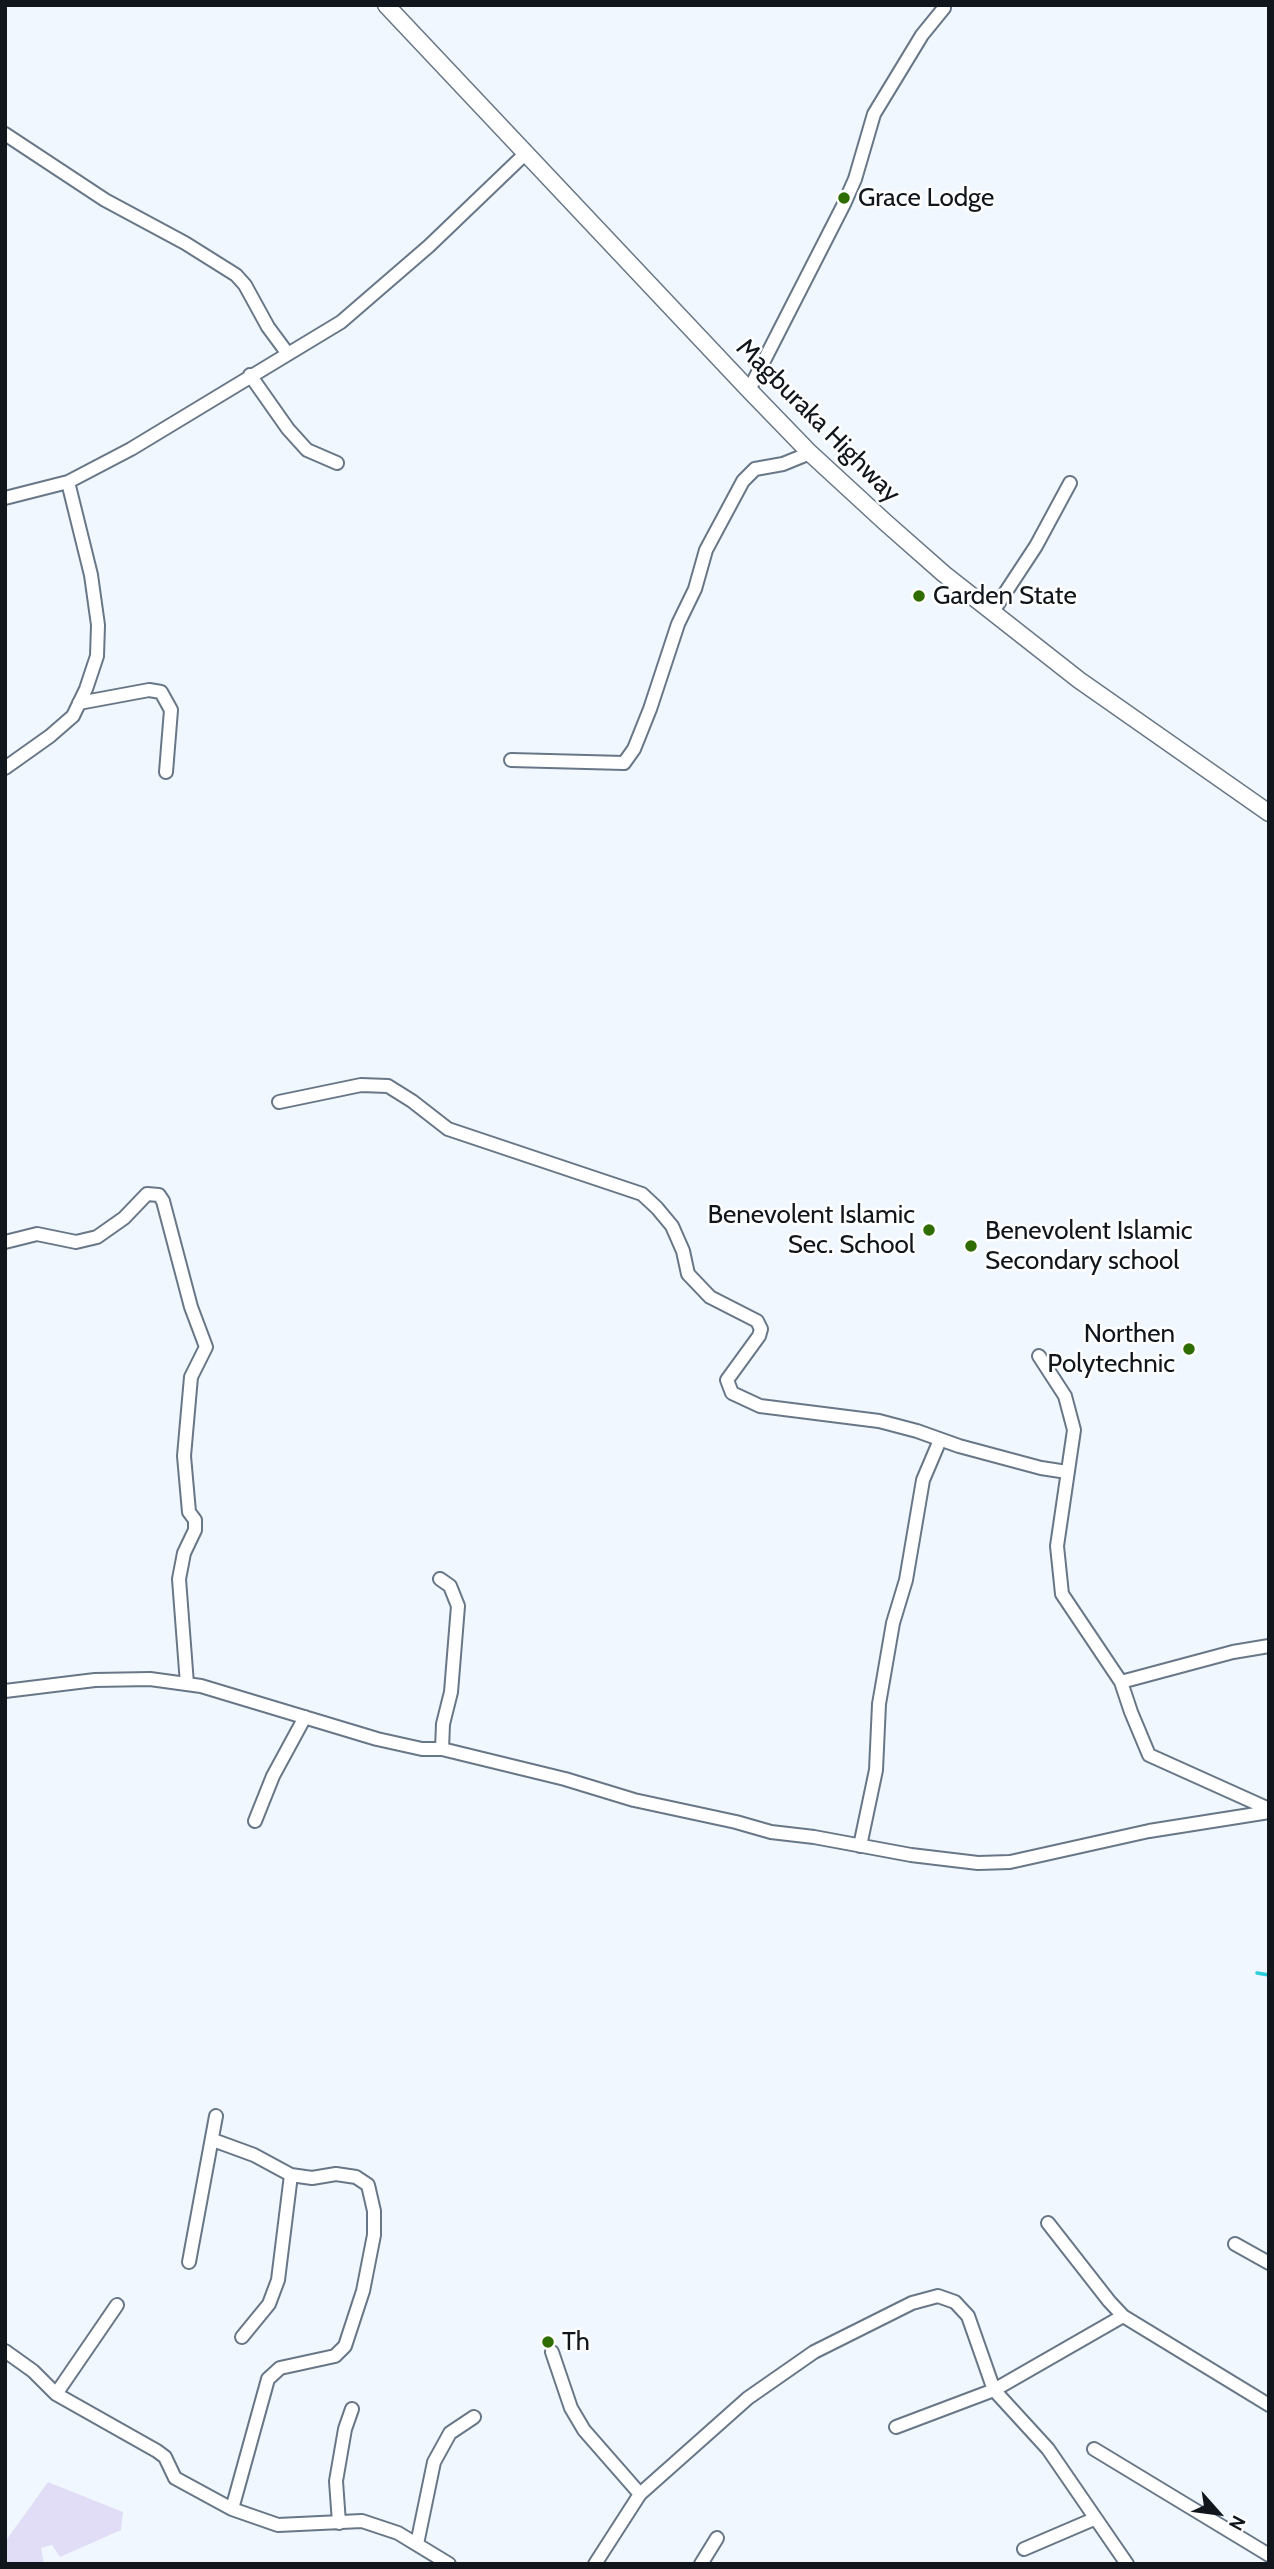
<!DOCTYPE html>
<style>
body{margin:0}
#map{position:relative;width:1274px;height:2569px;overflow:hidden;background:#f0f7fe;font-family:Cabin,sans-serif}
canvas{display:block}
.frame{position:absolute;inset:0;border:7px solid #10161c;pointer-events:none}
.north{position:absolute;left:1183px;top:2478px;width:70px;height:70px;-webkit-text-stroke:5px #fff;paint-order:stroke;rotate:118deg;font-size:19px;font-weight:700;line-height:28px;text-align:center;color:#10161c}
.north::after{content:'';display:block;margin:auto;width:24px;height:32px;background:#10161c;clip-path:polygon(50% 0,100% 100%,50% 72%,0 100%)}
</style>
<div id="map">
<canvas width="1274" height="2569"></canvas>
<div class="frame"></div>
<div class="north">N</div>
</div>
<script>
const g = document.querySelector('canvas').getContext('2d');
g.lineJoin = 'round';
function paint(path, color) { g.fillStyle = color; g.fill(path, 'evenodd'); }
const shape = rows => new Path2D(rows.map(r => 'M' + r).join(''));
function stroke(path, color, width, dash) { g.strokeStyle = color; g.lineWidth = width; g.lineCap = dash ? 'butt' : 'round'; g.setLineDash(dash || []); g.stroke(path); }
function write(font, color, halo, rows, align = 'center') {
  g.font = font + ' Cabin,sans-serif'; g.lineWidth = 5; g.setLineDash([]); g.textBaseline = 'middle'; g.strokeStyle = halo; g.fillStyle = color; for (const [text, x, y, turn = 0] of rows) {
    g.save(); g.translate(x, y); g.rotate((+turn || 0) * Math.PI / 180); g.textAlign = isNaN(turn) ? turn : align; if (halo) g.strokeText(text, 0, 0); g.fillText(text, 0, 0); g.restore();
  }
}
paint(shape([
 [48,2482,123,2512,121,2530,60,2557,52,2545,41,2548,44,2564,5,2564,5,2542]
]), '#e1ddf7');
stroke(shape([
 [1257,1973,1269,1975]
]), '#2bcddb', 3.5);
const minor = shape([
 [5,134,105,200,185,243,236,275,245,285,268,327,288,354],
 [250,375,288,429,307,450,337,463],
 [749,390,844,204,855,179,874,114,922,35,944,8],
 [5,498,68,482,131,449,341,322,429,246,526,153],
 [992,613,1036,546,1070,483],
 [79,703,149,690,161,692,171,710,166,772],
 [511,760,624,763,634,749,650,709,678,624,695,589,706,550,743,481,755,469,783,464,810,453],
 [5,768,50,736,73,716,86,689,97,656,98,625,91,575,68,482],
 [279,1102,361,1085,388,1086,412,1101,448,1129,642,1194,657,1208,672,1226,683,1251,688,1274,710,1297,757,1321,761,1329,759,1336,727,1380,732,1393,760,1406,879,1421,917,1431,959,1446,1041,1468,1067,1472],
 [5,1242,37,1234,76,1242,97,1237,124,1218,147,1194,159,1195,163,1201,191,1307,206,1347,191,1377,184,1456,189,1512,195,1520,195,1530,184,1553,179,1579,187,1684],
 [1039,1356,1065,1396,1074,1430,1057,1546,1062,1594,1121,1682,1131,1712,1149,1755,1269,1809],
 [440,1579,450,1586,458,1606,451,1692,443,1724,442,1749],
 [1121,1682,1233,1652,1269,1646],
 [5,1691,95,1680,150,1679,201,1686,377,1739,422,1749,442,1749,565,1779,634,1800,736,1822,771,1832,814,1837,911,1855,978,1863,1010,1862,1149,1831,1269,1812],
 [255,1821,273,1776,305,1717],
 [860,1846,876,1770,879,1704,893,1623,906,1580,923,1480,940,1440],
 [213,2140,254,2155,291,2175],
 [1048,2223,1109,2301,1123,2316,1269,2405],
 [1235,2244,1269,2263],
 [189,2262,216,2116],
 [5,2351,33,2371,56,2394,157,2451,165,2457,175,2478,232,2509,278,2525,362,2521,398,2533,449,2564],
 [552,2352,571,2408,584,2430,640,2494],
 [56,2394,117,2305],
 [896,2427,994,2390,1123,2316],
 [1094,2449,1269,2555],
 [232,2509,268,2379,280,2368,335,2356,345,2346,363,2291,374,2235,374,2211,368,2185,356,2177,336,2174,312,2178,291,2175,278,2280,269,2304,242,2337],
 [339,2523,336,2481,345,2429,352,2409],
 [417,2544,434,2462,450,2433,474,2417],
 [1024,2549,1094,2519],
 [595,2564,640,2494,748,2398,814,2352,912,2303,938,2296,955,2302,968,2316,994,2390,1048,2449,1127,2564],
 [701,2564,717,2538]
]);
const major = shape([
 [386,5,749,390,810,453,885,522,944,574,1079,680,1269,813]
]);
stroke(minor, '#687787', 16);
stroke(major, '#687787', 19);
stroke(minor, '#fff', 12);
stroke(major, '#fff', 16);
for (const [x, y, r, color] of [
 [844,198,7,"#2f6d00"],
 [919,596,7,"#2f6d00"],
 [929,1230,7,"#2f6d00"],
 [971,1246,7,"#2f6d00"],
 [1189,1349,7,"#2f6d00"],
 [548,2342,7,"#2f6d00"]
]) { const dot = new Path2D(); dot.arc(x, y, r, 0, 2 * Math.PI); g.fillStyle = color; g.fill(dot); stroke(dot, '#fff', 2.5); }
write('26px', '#10161c', '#fff', [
 ["Grace Lodge",858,198],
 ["Garden State",933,596],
 ["Benevolent Islamic",915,1215,"right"],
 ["Sec. School",915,1245,"right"],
 ["Benevolent Islamic",985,1231],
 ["Secondary school",985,1261],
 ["Northen",1175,1334,"right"],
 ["Polytechnic",1175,1364,"right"],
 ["Th",562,2342]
], 'left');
write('26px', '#10161c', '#fff', [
 ["Magburaka Highway",818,421,45]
]);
</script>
